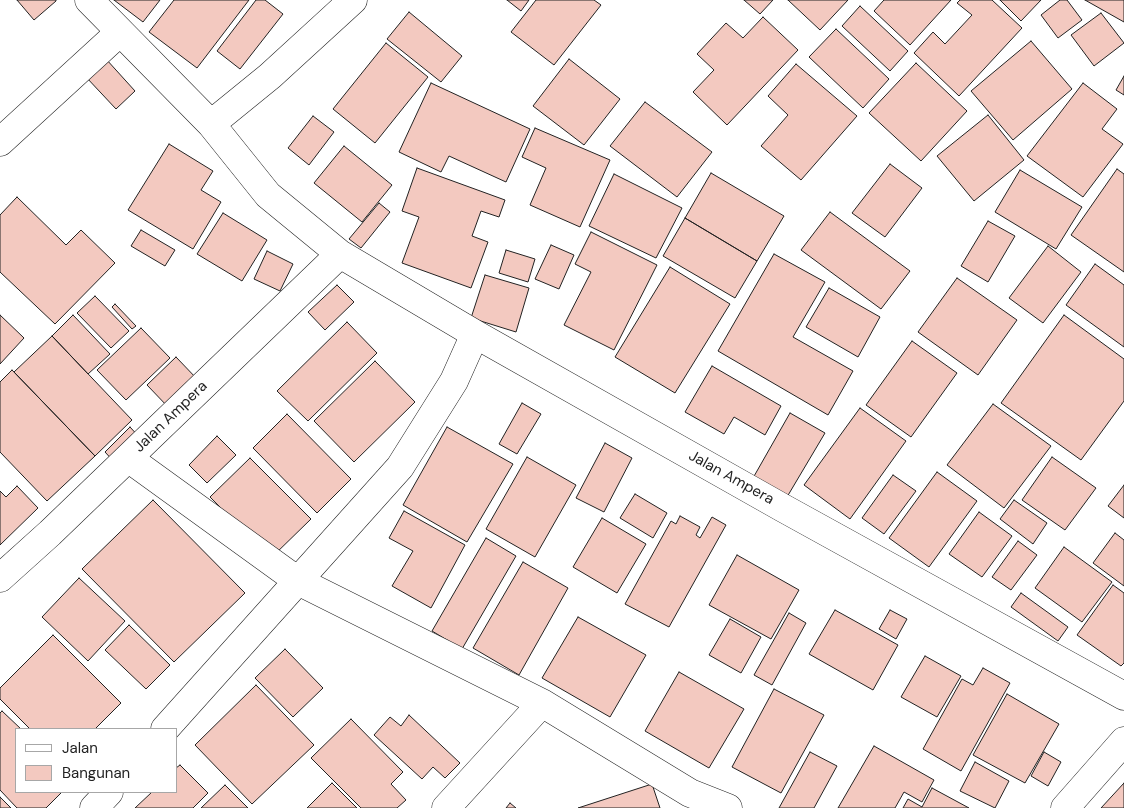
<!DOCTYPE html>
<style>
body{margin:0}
#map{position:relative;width:1124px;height:808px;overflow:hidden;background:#fff;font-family:"DM Sans",sans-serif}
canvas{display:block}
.legend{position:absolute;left:15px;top:728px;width:162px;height:65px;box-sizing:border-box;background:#fff;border:1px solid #a7a7a7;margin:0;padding:6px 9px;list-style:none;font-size:15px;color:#222}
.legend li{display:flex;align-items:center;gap:10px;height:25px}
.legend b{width:25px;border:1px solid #a7a7a7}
</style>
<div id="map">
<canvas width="1124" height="808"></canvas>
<ul class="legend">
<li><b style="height:6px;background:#fff"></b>Jalan</li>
<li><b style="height:14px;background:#f3c9c0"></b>Bangunan</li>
</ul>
</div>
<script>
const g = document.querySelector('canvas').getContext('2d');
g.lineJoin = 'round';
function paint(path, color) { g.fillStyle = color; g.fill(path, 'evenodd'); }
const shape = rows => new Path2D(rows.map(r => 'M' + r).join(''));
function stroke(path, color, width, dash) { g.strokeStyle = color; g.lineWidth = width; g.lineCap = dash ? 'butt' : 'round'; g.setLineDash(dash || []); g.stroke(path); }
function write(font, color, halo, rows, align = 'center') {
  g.font = font + ' "DM Sans",sans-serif'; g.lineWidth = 4; g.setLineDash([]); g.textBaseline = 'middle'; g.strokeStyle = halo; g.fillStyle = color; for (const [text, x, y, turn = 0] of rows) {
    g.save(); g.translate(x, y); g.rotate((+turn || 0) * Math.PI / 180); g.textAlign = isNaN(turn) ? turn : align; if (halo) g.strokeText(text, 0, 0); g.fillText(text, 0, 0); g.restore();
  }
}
const building = shape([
 [17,0,56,0,56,1,34,20,17,0],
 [114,0,160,0,143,22,114,0],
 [174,0,249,0,197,68,149,32,174,0],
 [256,0,265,0,283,14,240,69,217,51,256,0],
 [507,0,529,0,521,11,507,0],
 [536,0,594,0,601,5,554,65,511,32,536,0],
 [744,0,773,0,760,14,744,0],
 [788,0,848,0,820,30,788,0],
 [884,0,951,0,910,45,874,11,884,0],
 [960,0,992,0,1022,28,959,96,914,53,933,32,945,44,972,15,957,3,960,0],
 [1000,0,1041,0,1021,21,1000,0],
 [1060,0,1067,0,1082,20,1058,38,1041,15,1060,0],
 [1085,0,1124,0,1124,22,1085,0],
 [860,6,908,51,890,71,842,26,860,6],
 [409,12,462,56,441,82,387,39,409,12],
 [1101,13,1124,43,1094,66,1071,35,1101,13],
 [763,17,798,50,727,125,693,92,714,70,697,54,726,23,743,38,763,17],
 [836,29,889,79,863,108,809,57,836,29],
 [1031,41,1072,89,1013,140,971,91,1031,41],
 [386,43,428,77,375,143,333,109,386,43],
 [106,59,135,91,116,109,86,77,106,59],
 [569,59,620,99,584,145,533,106,569,59],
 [916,63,967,111,921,161,869,113,916,63],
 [796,64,857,116,801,180,761,146,788,115,768,96,796,64],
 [1124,76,1124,95,1116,90,1124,76],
 [431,83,530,129,506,182,449,156,441,172,399,152,431,83],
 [1083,83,1117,109,1102,129,1123,144,1083,197,1027,156,1083,83],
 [645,102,712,152,677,197,610,146,645,102],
 [988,115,1024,160,974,201,937,156,988,115],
 [313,116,334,132,309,165,288,148,313,116],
 [535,128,610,160,580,227,530,205,546,168,522,157,535,128],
 [169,144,213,171,201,190,221,202,193,249,128,210,169,144],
 [344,146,392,185,362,222,314,183,344,146],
 [890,164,922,188,885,237,852,213,890,164],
 [417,168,505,200,499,217,481,211,472,236,488,242,471,288,402,263,419,217,402,211,417,168],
 [1117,169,1124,174,1124,272,1071,235,1117,169],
 [1020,170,1082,207,1056,249,995,212,1020,170],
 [711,173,784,216,757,261,685,218,711,173],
 [614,174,682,208,656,258,589,226,614,174],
 [17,197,66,245,81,230,115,263,55,324,0,272,0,215,17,197],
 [379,203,390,212,361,248,349,239,379,203],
 [830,212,910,271,881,309,801,250,830,212],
 [223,213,267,240,242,281,197,254,223,213],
 [685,218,757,261,735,298,663,256,685,218],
 [988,221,1015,236,988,282,961,266,988,221],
 [141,230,175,250,165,266,131,246,141,230],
 [591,232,657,265,614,350,564,325,591,272,575,264,591,232],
 [551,245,574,255,559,289,535,279,551,245],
 [1048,246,1081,272,1043,323,1009,298,1048,246],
 [506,250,535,259,528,282,499,273,506,250],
 [267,251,293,264,280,291,254,279,267,251],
 [774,254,825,282,793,337,853,371,828,415,718,351,774,254],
 [1095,264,1124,285,1124,347,1066,305,1095,264],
 [670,267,730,304,675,393,615,357,670,267],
 [485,275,529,288,516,332,471,318,485,275],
 [957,278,1017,320,978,375,918,332,957,278],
 [337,285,354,302,325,330,308,312,337,285],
 [829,288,880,317,858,357,806,327,829,288],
 [95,296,129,331,111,348,77,313,95,296],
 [115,304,136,326,132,329,112,307,115,304],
 [0,315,24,338,0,364,0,315],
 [73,315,110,354,88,374,52,336,73,315],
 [1064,315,1124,359,1124,401,1081,460,1001,403,1064,315],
 [347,322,377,353,308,421,277,391,347,322],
 [141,328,170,358,126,400,97,370,141,328],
 [52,336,132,420,95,456,14,372,52,336],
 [912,341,957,373,911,437,866,405,912,341],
 [176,357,198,380,169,408,147,385,176,357],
 [375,361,415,402,354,462,314,421,375,361],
 [712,366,781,406,765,435,734,417,724,434,685,412,712,366],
 [12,370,95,456,47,501,0,452,0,382,12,370],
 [522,403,541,414,517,454,499,444,522,403],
 [993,404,1051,446,1004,508,947,465,993,404],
 [860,408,906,441,850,519,804,485,860,408],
 [790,413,825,433,787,497,753,478,790,413],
 [287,414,351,479,317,513,253,448,287,414],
 [130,427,141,439,116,464,105,452,130,427],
 [447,427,513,464,467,542,403,505,447,427],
 [217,436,236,455,207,483,189,465,217,436],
 [605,443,632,458,604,512,576,498,605,443],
 [527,457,576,485,535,557,486,529,527,457],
 [1052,457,1096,488,1065,530,1022,500,1052,457],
 [250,458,311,519,271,558,210,497,250,458],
 [937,472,977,501,929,567,889,538,937,472],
 [893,475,916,491,884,534,862,518,893,475],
 [1124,485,1124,518,1108,506,1124,485],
 [17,486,38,508,0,545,0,491,6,497,17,486],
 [635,494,667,513,653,538,620,518,635,494],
 [153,500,245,593,174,662,82,569,153,500],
 [1014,500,1047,523,1033,544,1000,519,1014,500],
 [404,511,465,545,431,608,392,586,413,551,389,538,404,511],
 [979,512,1012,536,982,577,949,554,979,512],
 [680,516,700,527,696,535,700,538,712,517,726,525,669,627,625,604,671,521,676,524,680,516],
 [602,518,646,544,617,593,573,567,602,518],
 [1115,533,1124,540,1124,586,1093,563,1115,533],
 [486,538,516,556,462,649,432,631,486,538],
 [1018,541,1037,555,1011,590,992,577,1018,541],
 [1064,547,1112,582,1082,622,1035,588,1064,547],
 [737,555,799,590,771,639,709,605,737,555],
 [523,562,568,588,519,675,473,648,523,562],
 [79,578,125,621,88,661,42,617,79,578],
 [1113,585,1124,593,1124,663,1121,666,1077,635,1113,585],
 [1021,593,1068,627,1058,641,1011,607,1021,593],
 [835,610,898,645,873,690,809,654,835,610],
 [890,610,907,619,896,639,879,629,890,610],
 [789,613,806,623,772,685,754,675,789,613],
 [578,617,646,655,610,717,542,678,578,617],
 [730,619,761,637,741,673,709,655,730,619],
 [129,625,170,665,146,689,105,650,129,625],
 [53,635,121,703,95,729,30,729,0,699,0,688,53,635],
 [285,649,323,688,293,717,255,678,285,649],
 [925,656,961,676,937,717,901,697,925,656],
 [983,668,1010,683,961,771,923,749,962,679,973,685,983,668],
 [679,672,744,709,709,768,645,731,679,672],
 [256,685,314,745,252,804,195,745,256,685],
 [774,689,824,715,781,793,732,767,774,689],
 [1007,694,1059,724,1025,783,973,755,1007,694],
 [2,711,21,729,16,729,16,792,62,792,46,808,17,808,0,790,0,713,2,711],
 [409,715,460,763,445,778,433,767,422,779,374,735,390,717,401,726,409,715],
 [351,719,403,772,391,784,406,800,397,808,361,808,311,758,351,719],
 [874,746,934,780,922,802,904,792,895,808,838,808,874,746],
 [810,752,837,766,814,808,779,808,810,752],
 [1044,752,1061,762,1048,786,1031,776,1044,752],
 [975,762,1009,781,995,808,960,791,975,762],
 [180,765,208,793,193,808,135,808,152,792,176,792,176,768,180,765],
 [332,783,357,808,307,808,332,783],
 [1124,783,1124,808,1101,808,1124,783],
 [652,784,660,808,578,808,652,784],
 [225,785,248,808,201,808,225,785],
 [932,788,969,808,903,808,908,799,922,807,932,788],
 [0,797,11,808,0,808,0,797],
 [510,803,516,808,506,808,510,803]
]);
paint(building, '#f3c9c0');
stroke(building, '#222', 1);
const minor = shape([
 [89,0,211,124,268,195,340,254,475,334,783,508,1124,696],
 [211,124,270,76,353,0],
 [0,142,120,32],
 [128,458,298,581,542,703,690,793,728,808],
 [0,578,50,533,340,254],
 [165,729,400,467,454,381,475,334],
 [94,808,109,792],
 [446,808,542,703],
 [1065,808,1124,741]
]);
stroke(minor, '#222', 29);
stroke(minor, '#fff', 28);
write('15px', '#222', '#fff', [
 ["Jalan Ampera",171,417,-44],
 ["Jalan Ampera",731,478,29]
]);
</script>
